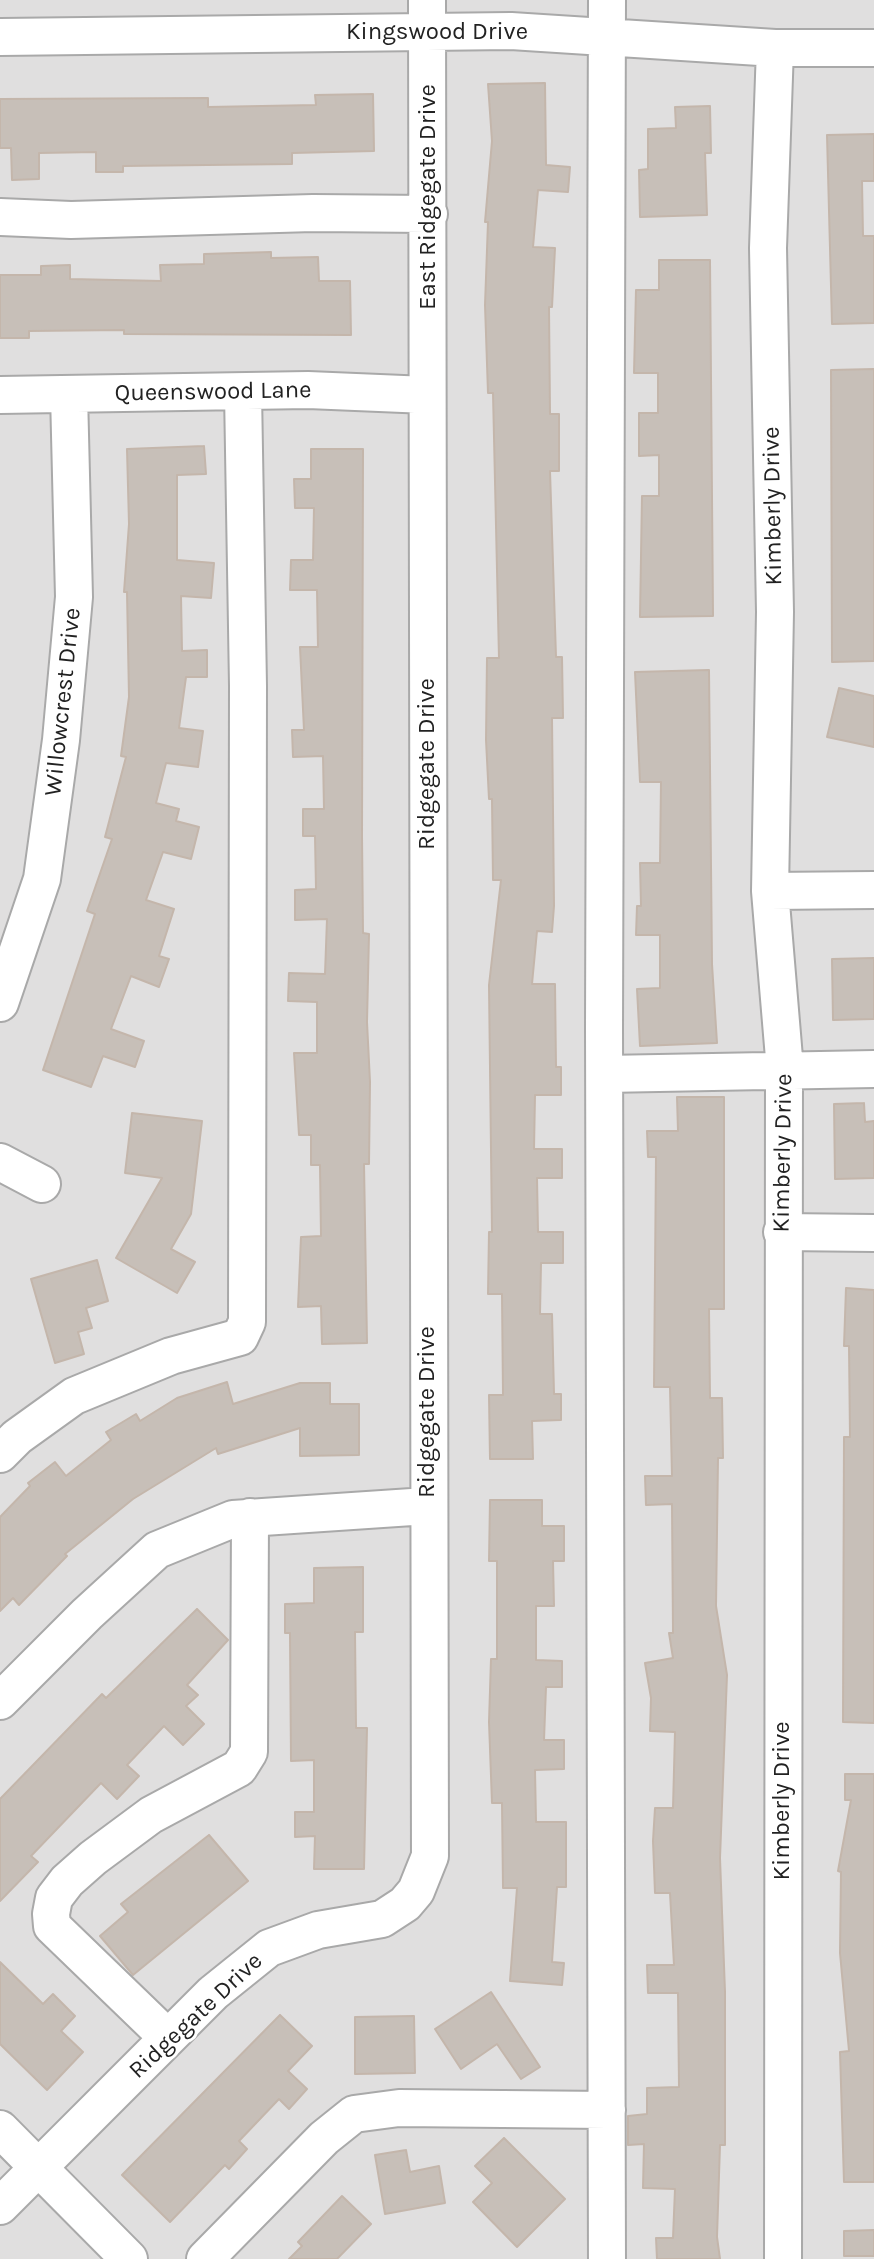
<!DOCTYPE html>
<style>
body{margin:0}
canvas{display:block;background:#f2efe9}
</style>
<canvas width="874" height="2259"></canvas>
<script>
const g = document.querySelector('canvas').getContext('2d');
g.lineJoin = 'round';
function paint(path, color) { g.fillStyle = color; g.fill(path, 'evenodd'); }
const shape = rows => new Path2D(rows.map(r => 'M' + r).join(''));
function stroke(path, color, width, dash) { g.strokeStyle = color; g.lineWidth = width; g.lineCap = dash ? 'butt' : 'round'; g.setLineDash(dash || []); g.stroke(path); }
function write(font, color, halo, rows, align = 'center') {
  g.font = font + ' Karla,sans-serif'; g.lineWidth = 6; g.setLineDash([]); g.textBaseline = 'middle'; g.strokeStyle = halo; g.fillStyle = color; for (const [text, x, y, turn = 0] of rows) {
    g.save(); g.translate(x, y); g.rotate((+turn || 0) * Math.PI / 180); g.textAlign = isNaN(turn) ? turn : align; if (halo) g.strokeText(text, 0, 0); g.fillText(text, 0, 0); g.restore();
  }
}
paint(shape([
 [0,0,874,0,874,2259,0,2259]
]), '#e0dfdf');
const building = shape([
 [545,83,546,165,570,167,568,192,538,190,533,247,555,248,552,307,549,307,550,414,559,414,559,471,550,471,556,657,562,657,563,718,552,718,554,906,552,932,537,931,532,984,555,984,556,1067,561,1067,561,1095,535,1095,534,1149,562,1149,562,1178,537,1178,538,1232,563,1232,563,1263,541,1263,540,1314,552,1314,554,1394,561,1394,561,1420,532,1421,533,1459,490,1459,489,1395,503,1395,502,1294,488,1294,489,1232,492,1232,489,985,501,880,493,880,492,799,489,799,486,740,487,658,499,658,493,393,488,393,485,305,488,222,485,222,492,141,488,84,545,83],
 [373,94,374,151,292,153,292,164,123,166,123,172,96,172,96,152,39,153,39,179,12,180,11,148,0,148,0,99,208,98,208,107,316,105,315,95,373,94],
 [710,106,711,153,705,153,707,215,640,217,639,170,648,169,648,129,676,128,675,107,710,106],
 [874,134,874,181,862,181,863,236,874,236,874,323,832,324,827,135,874,134],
 [271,252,271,258,318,257,319,281,350,281,351,335,124,334,124,330,29,331,29,338,0,338,0,275,41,275,41,266,70,265,70,279,161,281,160,265,204,264,204,254,271,252],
 [659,260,710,260,713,616,640,617,642,496,659,496,659,455,639,456,639,413,658,413,658,373,634,373,636,290,659,290,659,260],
 [874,369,874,661,832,662,831,370,874,369],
 [204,446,206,474,177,475,177,560,214,563,211,598,181,596,182,651,207,650,207,677,186,677,179,728,203,731,198,767,166,763,156,803,179,809,176,821,199,827,191,859,163,852,146,900,174,909,159,956,169,959,159,987,131,976,111,1029,144,1041,135,1067,103,1056,91,1087,43,1070,95,914,87,911,112,839,105,837,126,757,121,756,129,697,127,592,124,592,129,524,127,449,204,446],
 [311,449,363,449,362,835,363,933,369,934,367,1022,370,1082,369,1164,364,1164,367,1343,322,1344,321,1306,298,1307,301,1237,321,1236,320,1165,311,1165,311,1135,299,1135,294,1053,317,1053,317,1002,288,1001,289,973,325,974,327,919,295,920,295,890,316,889,315,836,303,836,303,809,324,809,323,756,293,757,292,730,304,730,300,647,318,647,317,590,290,590,291,560,313,560,314,508,295,508,294,479,311,479,311,449],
 [709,670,712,964,717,1043,640,1046,637,989,660,988,660,935,636,935,637,906,641,906,640,863,660,863,661,782,640,782,635,672,709,670],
 [839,688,874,696,874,747,827,737,839,688],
 [874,958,874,1019,833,1020,832,959,874,958],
 [677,1097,724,1097,724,1309,709,1309,710,1398,722,1398,723,1458,718,1458,716,1606,727,1675,720,1858,725,1992,725,2145,720,2145,717,2237,720,2259,657,2259,656,2238,673,2238,675,2189,643,2188,644,2144,628,2145,628,2116,647,2114,647,2088,679,2087,678,1993,648,1993,647,1965,674,1965,670,1893,655,1893,653,1841,655,1808,673,1808,675,1732,650,1731,651,1698,645,1663,673,1658,669,1633,673,1633,672,1504,646,1505,645,1476,672,1476,670,1387,654,1387,656,1157,648,1157,647,1131,678,1131,677,1097],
 [864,1103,865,1122,874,1121,874,1178,835,1179,834,1104,864,1103],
 [132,1113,202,1121,191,1214,171,1249,195,1262,177,1293,116,1258,162,1178,125,1173,132,1113],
 [97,1260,108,1301,86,1308,92,1328,78,1332,84,1354,55,1363,31,1279,97,1260],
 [846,1288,874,1290,874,1723,843,1722,844,1437,850,1437,849,1346,844,1346,846,1288],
 [227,1382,233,1404,300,1383,330,1383,330,1404,359,1404,359,1455,300,1456,300,1428,218,1454,216,1448,133,1499,65,1554,67,1556,19,1605,13,1598,0,1611,0,1517,30,1486,28,1483,55,1462,66,1476,111,1440,106,1432,136,1414,140,1421,177,1398,227,1382],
 [490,1500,542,1500,542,1526,564,1526,564,1561,553,1561,554,1606,536,1606,536,1660,562,1661,562,1687,546,1687,544,1740,564,1740,564,1769,535,1770,536,1822,566,1822,566,1887,557,1887,552,1962,564,1963,562,1985,510,1981,517,1888,503,1888,502,1803,492,1803,489,1722,491,1659,497,1659,497,1561,489,1561,490,1500],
 [363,1567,363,1632,355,1632,356,1728,367,1728,364,1869,314,1869,315,1836,295,1837,295,1812,314,1812,314,1760,291,1761,290,1633,285,1633,285,1604,314,1603,314,1568,363,1567],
 [197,1609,228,1640,187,1685,198,1695,186,1706,204,1724,183,1745,164,1726,127,1765,139,1776,117,1799,101,1783,31,1856,38,1862,0,1901,0,1799,102,1694,106,1698,197,1609],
 [845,1774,874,1774,874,2182,844,2182,840,2052,849,2051,840,1953,841,1872,838,1871,851,1800,845,1800,845,1774],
 [209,1835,248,1881,133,1975,100,1936,128,1912,121,1904,209,1835],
 [0,1962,43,2004,53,1994,75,2016,61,2031,83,2052,47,2090,0,2044,0,1962],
 [491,1992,540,2067,521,2079,497,2044,461,2069,435,2029,491,1992],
 [280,2015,312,2046,288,2071,307,2089,289,2109,279,2099,239,2141,247,2149,229,2169,225,2165,170,2222,122,2175,280,2015],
 [414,2016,415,2073,355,2074,355,2017,414,2016],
 [504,2138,565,2199,517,2247,473,2202,492,2183,475,2166,504,2138],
 [406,2150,410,2172,439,2166,445,2203,385,2214,375,2155,406,2150],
 [342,2196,371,2224,337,2259,289,2259,302,2246,298,2242,342,2196],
 [874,2230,874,2256,844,2256,844,2231,874,2230]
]);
paint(building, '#c7bfb8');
stroke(building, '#c4b6ab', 2);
const minor = shape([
 [0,37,511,31,775,48,874,48],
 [775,48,768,248,775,612,770,891,784,1058,783,2259],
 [0,217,71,220,313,213,429,214],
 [0,395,308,390,427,395],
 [770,891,874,890],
 [0,1003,42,879,61,740,74,597,69,394],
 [605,1074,874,1069],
 [0,1162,42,1184],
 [782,1232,874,1233],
 [0,1454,17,1437,74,1396,171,1356,240,1337,247,1322,248,686,243,392],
 [0,1701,87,1614,157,1550,233,1519,427,1506],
 [168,2038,52,1926,51,1914,54,1898,67,1881,93,1858,151,1815,239,1768,249,1752,250,1517],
 [0,2129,129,2259],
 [0,2206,213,1993,269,1948,318,1930,382,1919,405,1904,416,1891,430,1856,427,0],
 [205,2259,324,2138,354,2114,399,2108,607,2110],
 [607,2259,604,1028,607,0]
]);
stroke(minor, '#a9a9a9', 40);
stroke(minor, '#fff', 36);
write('24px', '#222', '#fff', [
 ["Kingswood Drive",437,32],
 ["East Ridgegate Drive",428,197,-90],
 ["Queenswood Lane",213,392,-1],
 ["Kimberly Drive",773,506,-91],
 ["Willowcrest Drive",63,702,-84],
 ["Ridgegate Drive",427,764,-90],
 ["Kimberly Drive",783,1153,-89],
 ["Ridgegate Drive",427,1412,-90],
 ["Kimberly Drive",782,1801,-90],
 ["Ridgegate Drive",196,2016,-43]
]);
</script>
